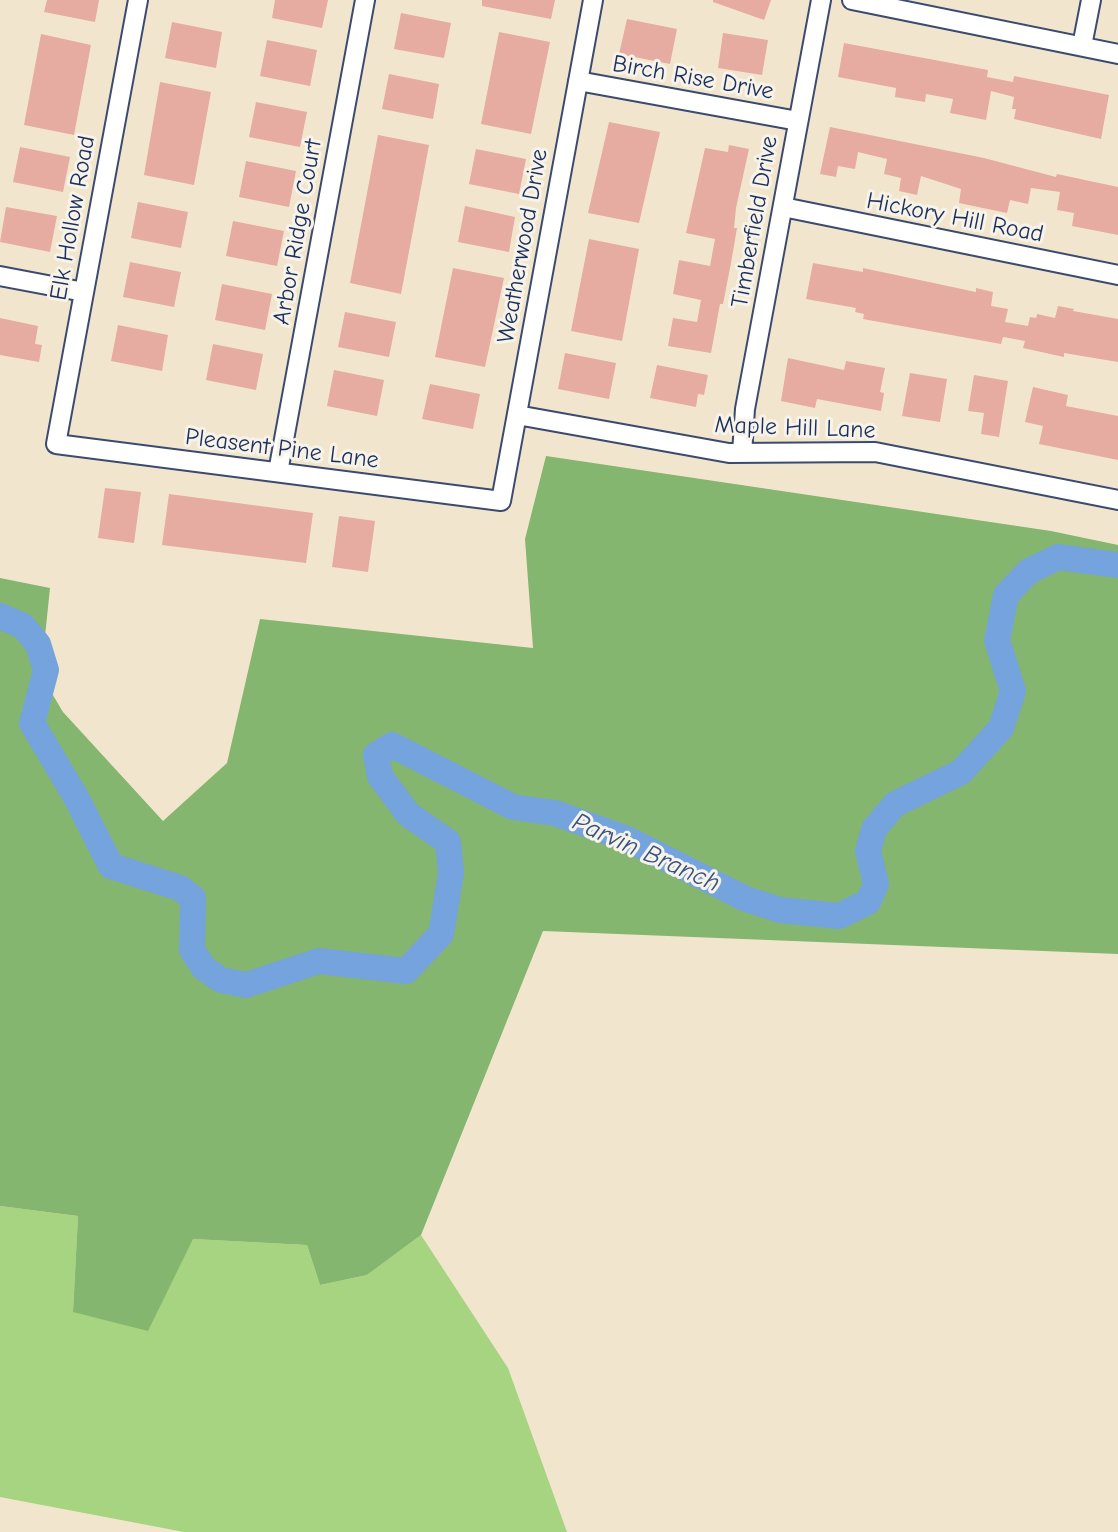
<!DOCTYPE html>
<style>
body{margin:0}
canvas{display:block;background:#f1e6cd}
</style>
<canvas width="1118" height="1532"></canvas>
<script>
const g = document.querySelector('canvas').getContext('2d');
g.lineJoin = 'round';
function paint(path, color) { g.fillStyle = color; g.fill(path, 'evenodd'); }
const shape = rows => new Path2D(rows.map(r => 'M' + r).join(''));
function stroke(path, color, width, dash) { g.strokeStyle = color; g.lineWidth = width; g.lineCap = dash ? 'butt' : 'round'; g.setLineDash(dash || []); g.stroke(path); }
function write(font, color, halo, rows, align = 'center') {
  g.font = font + ' "Comic Neue",sans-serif'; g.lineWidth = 6; g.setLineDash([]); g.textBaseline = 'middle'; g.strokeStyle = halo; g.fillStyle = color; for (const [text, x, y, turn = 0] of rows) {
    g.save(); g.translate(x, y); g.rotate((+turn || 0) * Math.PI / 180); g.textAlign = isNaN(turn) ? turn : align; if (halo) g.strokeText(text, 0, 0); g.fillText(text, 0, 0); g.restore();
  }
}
paint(shape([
 [0,1206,78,1216,73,1312,193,1239,307,1245,320,1285,367,1275,421,1235,508,1368,567,1532,184,1532,0,1497]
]), '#a6d481');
paint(shape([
 [546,456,1051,531,1118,545,1118,954,543,931,421,1235,367,1275,320,1285,307,1245,193,1239,148,1331,73,1312,78,1216,0,1206,0,578,50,588,41,675,63,712,163,821,227,763,260,619,533,648,525,539]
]), '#84b66f');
stroke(shape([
 [0,616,23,626,38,644,46,670,32,723,77,799,111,866,180,888,193,898,192,950,204,968,221,980,246,985,319,961,406,971,441,934,451,873,448,842,408,814,380,776,376,755,392,745,513,807,555,813,627,839,746,899,780,910,839,916,868,902,876,884,868,851,874,829,895,804,961,772,1001,728,1013,691,997,640,1006,595,1029,571,1058,557,1118,565]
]), '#74a3de', 26);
paint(shape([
 [47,0,99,0,95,22,44,12],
 [275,0,328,0,322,28,272,18],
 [482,0,555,0,551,19,482,6],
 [713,0,771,0,764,20,713,2],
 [401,13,451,23,444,58,394,49],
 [627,19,677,29,670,64,619,54],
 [172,22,222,32,216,68,165,58],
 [499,32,550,42,531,134,481,124],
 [723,33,768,40,762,75,718,68],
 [41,34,91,45,74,135,24,125],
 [267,40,317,50,310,86,260,76],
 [844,43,988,70,987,77,1013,82,1014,76,1109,95,1101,139,1014,119,1016,109,1012,109,1014,97,991,91,986,120,950,113,953,99,926,94,925,102,895,97,896,88,838,77],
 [389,74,439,84,433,119,382,109],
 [160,82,211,92,194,185,144,175],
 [256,102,307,112,300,147,249,137],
 [609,122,660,132,639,223,588,213],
 [830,127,984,158,1056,177,1057,174,1118,187,1118,235,1072,226,1074,213,1057,210,1060,192,1031,188,1028,204,1010,200,1007,213,959,203,961,189,921,176,917,195,899,191,901,178,884,174,887,159,858,152,855,169,838,166,836,177,820,174],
 [378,135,429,145,401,294,350,283],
 [729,145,749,149,736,208,734,228,737,228,731,263,723,304,720,304,711,353,668,346,673,318,697,322,701,300,673,294,679,260,710,266,715,239,686,233,705,148,728,152],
 [20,147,70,157,63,192,13,182],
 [476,149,526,159,519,194,469,184],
 [246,161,296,171,289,207,239,197],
 [138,202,188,212,181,248,131,238],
 [465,206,515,217,509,252,458,242],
 [6,207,57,216,50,252,0,242],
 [233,221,284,231,277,266,226,256],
 [589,239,639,249,622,341,571,331],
 [130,262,181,272,174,307,123,297],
 [813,263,863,272,863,268,976,292,976,288,993,292,991,306,1008,309,1005,322,1028,326,1030,317,1036,318,1037,314,1055,318,1058,306,1074,309,1073,311,1118,319,1118,362,1064,353,1064,357,1023,348,1025,341,1003,337,1001,344,863,319,864,314,855,312,856,308,806,299],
 [453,268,504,278,485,367,435,357],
 [222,284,272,294,265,330,215,320],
 [345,312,396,322,389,357,338,347],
 [0,318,38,326,35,344,42,345,39,362,0,355],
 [118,325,168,335,162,371,111,361],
 [213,344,263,354,256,390,206,380],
 [565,353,616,363,609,399,558,389],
 [788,358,844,370,846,361,885,368,880,392,884,393,881,411,817,399,815,408,781,401],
 [657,365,708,375,704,395,698,394,696,407,650,398],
 [334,370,384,380,377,416,327,406],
 [910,373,947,379,940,422,902,416],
 [974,375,1008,381,999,437,981,434,984,413,968,411],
 [430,384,480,394,473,429,422,419],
 [1033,387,1068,395,1066,406,1118,416,1118,460,1039,444,1043,426,1025,422],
 [105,488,141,492,134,543,98,538],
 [169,494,313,513,306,563,162,545],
 [339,516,375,521,368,572,332,567]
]), '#e6aca1');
const minor = shape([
 [138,0,56,444,501,501,593,0],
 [852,0,1118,54],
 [1082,46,1091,0],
 [578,81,798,121],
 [783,207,1118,275],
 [0,276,84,292],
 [517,415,729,453,875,452,1118,500],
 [742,453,745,409,821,0],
 [278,472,365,0]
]);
stroke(minor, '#3b4a6f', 22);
stroke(minor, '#fff', 18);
write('24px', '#1b2f5e', '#f7f3e8', [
 ["Birch Rise Drive",693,78,10],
 ["Elk Hollow Road",73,218,-80],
 ["Hickory Hill Road",955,218,11],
 ["Timberfield Drive",755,222,-80],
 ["Arbor Ridge Court",298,232,-80],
 ["Weatherwood Drive",523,246,-80],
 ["Maple Hill Lane",795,428,2],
 ["Pleasent Pine Lane",282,449,7]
]);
write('italic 26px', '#365284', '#f7f3e8', [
 ["Parvin Branch",646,853,24]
]);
</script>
